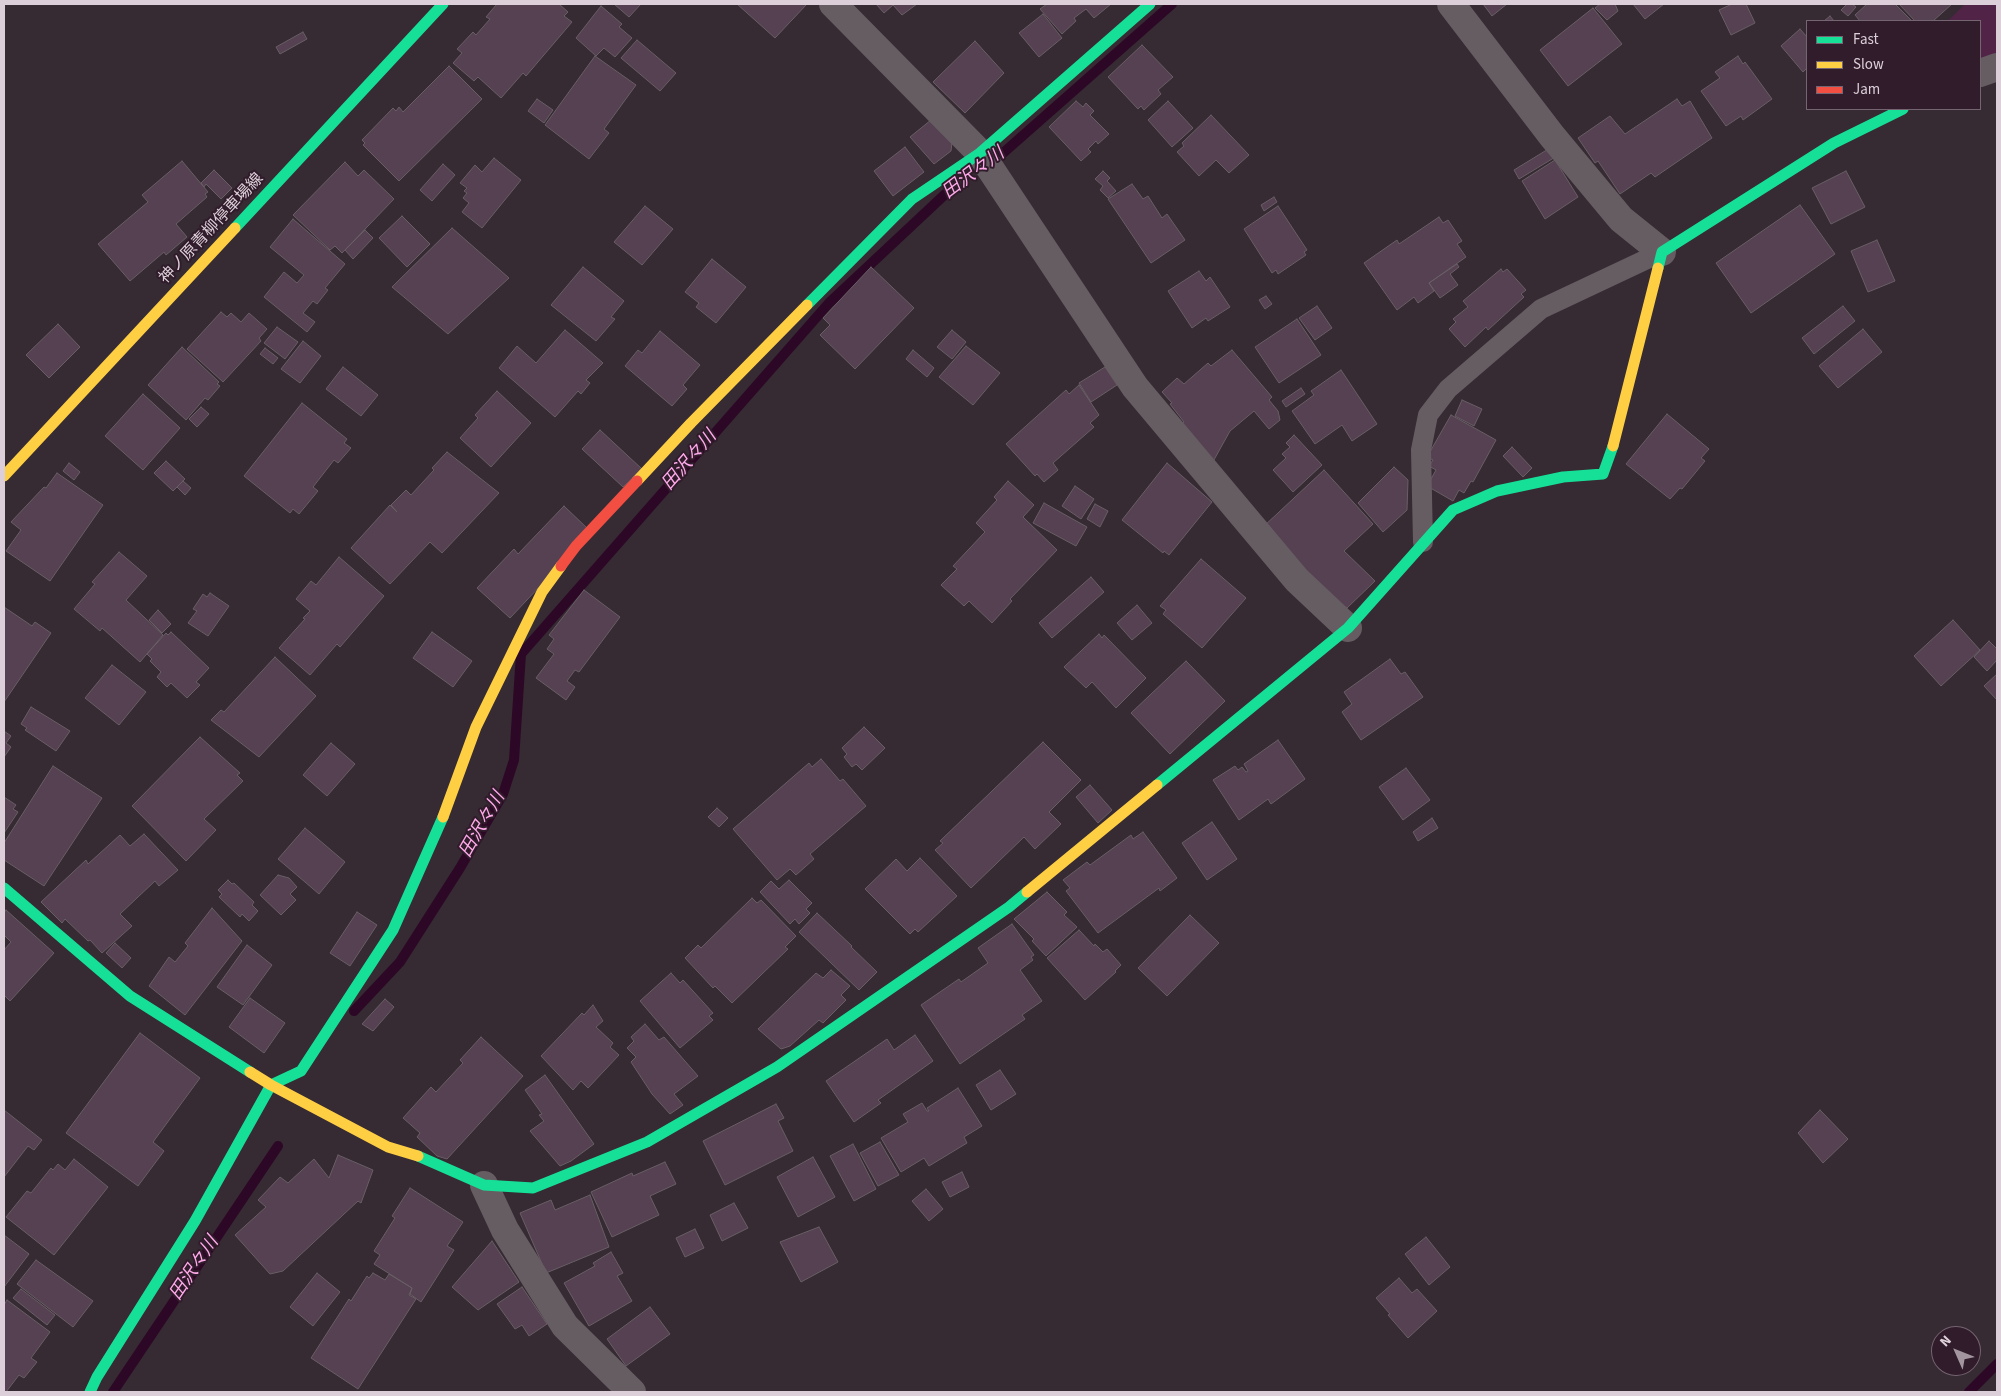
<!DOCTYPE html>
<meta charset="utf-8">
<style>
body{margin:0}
#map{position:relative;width:2001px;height:1396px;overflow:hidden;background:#362a33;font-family:"Source Sans 3",sans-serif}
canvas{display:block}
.frame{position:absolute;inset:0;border:5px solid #ddcfd9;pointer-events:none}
.legend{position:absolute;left:1806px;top:20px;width:175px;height:90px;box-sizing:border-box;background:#301c2b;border:1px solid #756471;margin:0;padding:6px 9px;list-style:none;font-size:15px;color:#ddcfd9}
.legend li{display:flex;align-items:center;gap:10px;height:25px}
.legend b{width:25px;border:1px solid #756471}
.north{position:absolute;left:1931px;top:1326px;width:50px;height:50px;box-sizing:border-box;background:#301c2b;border:1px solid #756471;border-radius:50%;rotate:314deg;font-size:14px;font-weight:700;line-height:20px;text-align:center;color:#ddcfd9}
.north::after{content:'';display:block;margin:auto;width:18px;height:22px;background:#a3959f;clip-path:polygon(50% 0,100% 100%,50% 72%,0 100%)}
</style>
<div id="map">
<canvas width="2001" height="1396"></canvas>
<div class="frame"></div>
<ul class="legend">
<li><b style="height:6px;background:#16e098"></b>Fast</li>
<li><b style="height:6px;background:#ffcf43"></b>Slow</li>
<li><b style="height:6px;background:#f24e42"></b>Jam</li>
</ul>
<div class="north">N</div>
</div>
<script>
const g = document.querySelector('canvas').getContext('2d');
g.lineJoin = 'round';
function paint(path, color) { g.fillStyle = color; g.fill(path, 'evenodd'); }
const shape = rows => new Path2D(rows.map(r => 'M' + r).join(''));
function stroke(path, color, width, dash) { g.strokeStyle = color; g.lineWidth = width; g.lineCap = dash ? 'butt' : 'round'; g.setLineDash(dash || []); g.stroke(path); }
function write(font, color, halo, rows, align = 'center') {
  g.font = font + ' "Source Sans 3","Noto Sans JP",sans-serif'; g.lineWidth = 4; g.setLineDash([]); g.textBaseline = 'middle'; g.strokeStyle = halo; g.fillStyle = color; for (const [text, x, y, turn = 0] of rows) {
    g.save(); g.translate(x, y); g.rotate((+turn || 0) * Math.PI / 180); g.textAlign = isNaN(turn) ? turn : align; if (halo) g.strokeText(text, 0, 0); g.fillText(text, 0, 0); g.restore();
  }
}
paint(shape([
 [1965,4,1997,4,1997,58,1980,64,1980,21,1948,21]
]), '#502347');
stroke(shape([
 [987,163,1002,154,1172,4],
 [354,1011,400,962,460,868,503,794,514,760,521,654,829,303,955,185],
 [113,1392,278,1146],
 [1969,1392,1997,1364]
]), '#2d0826', 10);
const building = shape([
 [497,4,559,4,568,12,564,16,572,22,526,76,523,73,501,98,478,77,474,81,453,63,462,53,457,49,473,32,476,35,490,19,486,17,497,4],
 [614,4,641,4,629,17,614,4],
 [737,4,807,4,775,38,737,4],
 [876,4,917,4,902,15,893,5,884,13,876,4],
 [1047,4,1111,4,1094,18,1086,9,1074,18,1076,21,1062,34,1040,9,1047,4],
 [1483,4,1507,4,1492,16,1483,4],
 [1600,4,1615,4,1618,11,1607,20,1595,8,1600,4],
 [1633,4,1664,4,1645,19,1633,4],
 [1732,4,1746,4,1755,23,1731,35,1719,10,1732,4],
 [1847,4,1852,4,1856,7,1848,16,1841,10,1847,4],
 [1867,4,1895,4,1912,21,1860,21,1855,15,1867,4],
 [1899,4,1952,4,1933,21,1915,21,1899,4],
 [601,6,622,24,619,27,632,38,615,57,604,48,596,56,576,38,601,6],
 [1593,8,1622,44,1568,86,1540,50,1593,8],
 [1043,14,1062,38,1039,57,1019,33,1043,14],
 [1830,16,1834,21,1824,21,1830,16],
 [1800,29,1807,37,1807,68,1803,72,1781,46,1800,29],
 [303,32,307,39,280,54,276,47,303,32],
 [637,40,676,73,660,91,621,58,637,40],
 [975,41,1004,73,965,113,933,82,975,41],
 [1142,45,1173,77,1158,90,1161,94,1144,110,1141,106,1138,109,1108,77,1142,45],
 [595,56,636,85,604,129,609,133,589,159,545,125,595,56],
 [1738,56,1743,64,1745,62,1772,99,1743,120,1741,116,1726,126,1701,91,1720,78,1715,72,1738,56],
 [449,66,482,99,399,181,363,145,365,143,362,140,393,108,396,111,399,107,403,112,449,66],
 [537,99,553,110,544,123,528,111,537,99],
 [1677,99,1682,106,1690,101,1712,138,1655,177,1651,173,1620,194,1598,161,1595,163,1578,138,1610,116,1625,134,1677,99],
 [1076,101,1083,107,1086,103,1094,111,1090,115,1109,134,1098,144,1096,141,1088,149,1091,152,1081,161,1049,127,1076,101],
 [1168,101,1193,128,1172,147,1148,120,1168,101],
 [1211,115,1249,155,1229,173,1216,160,1199,176,1177,152,1184,146,1182,143,1211,115],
 [931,120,952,142,951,151,934,164,910,137,931,120],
 [905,147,924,172,893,196,874,171,905,147],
 [1550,148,1557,156,1519,179,1514,170,1550,148],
 [494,158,521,180,482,228,462,212,469,203,463,198,467,193,464,191,467,188,460,183,475,165,482,172,494,158],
 [1555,160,1578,197,1545,219,1522,181,1555,160],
 [182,161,208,192,205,194,207,197,176,224,187,237,166,255,164,252,130,281,98,244,148,202,142,195,182,161],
 [345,162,358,176,364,170,394,199,342,253,335,246,330,250,293,215,345,162],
 [443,164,455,175,432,201,420,190,443,164],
 [214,170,232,188,221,199,206,184,204,187,201,183,214,170],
 [1103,171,1110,178,1107,181,1116,191,1108,198,1100,190,1103,186,1095,179,1103,171],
 [1846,171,1865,207,1831,224,1812,188,1846,171],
 [1132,184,1143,199,1148,196,1162,218,1167,214,1185,240,1151,263,1108,199,1132,184],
 [1274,197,1277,202,1264,211,1261,205,1274,197],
 [1800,205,1835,254,1751,313,1716,263,1800,205],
 [645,206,673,229,642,265,614,242,645,206],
 [1278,206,1307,250,1304,252,1306,255,1278,274,1276,270,1272,273,1244,229,1278,206],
 [402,216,430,244,407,267,379,238,402,216],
 [1439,217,1443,223,1448,220,1462,241,1457,244,1466,257,1429,283,1434,291,1418,303,1414,297,1397,310,1364,263,1397,240,1399,244,1439,217],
 [293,219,345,264,325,288,328,290,317,304,313,301,303,313,315,322,307,332,264,297,284,272,297,283,304,275,270,247,293,219],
 [452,228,509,278,448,334,392,287,452,228],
 [365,230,373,238,353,259,345,250,365,230],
 [1877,240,1895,281,1868,292,1851,251,1877,240],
 [712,259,746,287,716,323,696,307,699,303,685,292,712,259],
 [1457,264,1459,267,1450,274,1458,285,1440,298,1429,283,1457,264],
 [583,267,624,301,611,317,615,319,596,341,551,305,583,267],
 [871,267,914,308,855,369,820,335,830,325,823,318,871,267],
 [1501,269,1503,272,1507,269,1526,290,1521,294,1524,297,1488,330,1486,327,1465,347,1449,329,1456,322,1453,319,1468,307,1463,301,1501,269],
 [1199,271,1206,281,1210,277,1230,307,1208,321,1206,318,1192,328,1168,291,1199,271],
 [1266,296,1272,304,1265,309,1259,300,1266,296],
 [1317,306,1332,328,1315,340,1299,318,1317,306],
 [1843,306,1855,321,1814,354,1802,338,1843,306],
 [221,312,227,317,231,313,241,322,249,313,267,329,259,338,261,341,223,382,187,349,221,312],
 [1297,319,1321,355,1279,383,1255,347,1297,319],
 [58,324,80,347,49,378,26,355,58,324],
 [277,327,298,342,285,359,264,343,277,327],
 [1863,329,1882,352,1838,388,1819,366,1863,329],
 [565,330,603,363,586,380,590,383,581,394,578,391,555,417,499,368,517,346,536,363,565,330],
 [952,330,966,342,952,359,937,347,952,330],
 [660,331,700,365,683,385,687,389,672,406,625,366,638,350,642,353,660,331],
 [303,341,321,356,300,383,281,369,303,341],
 [966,346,1000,373,973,405,939,377,966,346],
 [182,347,219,382,217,384,220,386,208,400,205,398,186,420,148,385,182,347],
 [265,348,278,358,273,364,260,354,265,348],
 [913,350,934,368,927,377,906,359,913,350],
 [1232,350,1272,397,1269,400,1278,411,1280,420,1269,429,1254,411,1230,431,1210,467,1174,429,1184,422,1170,404,1172,403,1162,392,1177,378,1184,384,1208,363,1211,366,1232,350],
 [343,367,378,395,361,416,326,389,343,367],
 [1105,367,1117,385,1091,402,1079,383,1105,367],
 [1341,370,1377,424,1352,441,1342,425,1315,444,1292,411,1314,395,1311,391,1341,370],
 [1079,385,1099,415,1090,423,1094,427,1053,463,1058,470,1044,482,1037,474,1035,476,1006,444,1066,390,1069,394,1079,385],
 [1301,388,1305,394,1286,407,1282,401,1301,388],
 [497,391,531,423,491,467,460,438,478,418,475,415,497,391],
 [143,394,180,428,143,470,105,436,143,394],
 [1462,400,1482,409,1474,426,1455,416,1462,400],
 [302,403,347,439,344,443,351,448,338,463,334,460,313,487,318,491,299,514,293,509,290,513,244,476,302,403],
 [201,407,209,414,197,427,189,419,201,407],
 [1667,414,1709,449,1701,458,1705,461,1682,489,1680,488,1670,499,1626,464,1667,414],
 [1451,415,1496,440,1473,482,1471,481,1464,493,1459,490,1453,501,1427,486,1436,470,1429,466,1433,460,1427,457,1451,415],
 [600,430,642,469,623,487,582,449,600,430],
 [1294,435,1322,465,1293,492,1273,470,1286,458,1282,454,1290,447,1286,443,1294,435],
 [1512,447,1532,468,1523,477,1503,456,1512,447],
 [447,452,499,493,442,553,430,542,390,584,351,548,390,505,397,512,391,505,406,490,411,495,434,470,432,468,447,452],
 [166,461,185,479,173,491,154,473,166,461],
 [69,463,80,472,74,480,63,471,69,463],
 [1167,463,1212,502,1169,555,1164,551,1163,553,1122,520,1167,463],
 [1394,467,1408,480,1407,510,1383,532,1358,503,1394,467],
 [1324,470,1373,524,1344,551,1375,581,1347,608,1337,603,1263,527,1324,470],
 [57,473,103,505,50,581,6,551,21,530,11,522,44,487,46,488,57,473],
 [183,481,191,488,185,495,177,487,183,481],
 [1008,481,1034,505,1023,517,1057,550,1010,599,1012,601,992,623,969,601,964,606,941,585,957,569,953,566,985,532,976,523,997,500,994,497,1008,481],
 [1075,486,1094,499,1081,519,1062,506,1075,486],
 [1044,503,1087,527,1076,546,1033,523,1044,503],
 [1095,504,1108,511,1100,527,1087,519,1095,504],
 [564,506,588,529,576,548,510,618,477,588,514,549,518,554,564,506],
 [119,552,147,576,126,600,163,635,140,662,102,628,100,631,74,609,95,584,92,582,119,552],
 [339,557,384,596,340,647,337,644,310,675,279,648,305,619,303,618,310,611,296,599,311,581,316,585,339,557],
 [1201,559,1246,598,1202,648,1163,614,1166,610,1160,606,1201,559],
 [1091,577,1104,592,1052,638,1039,623,1091,577],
 [584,590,620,617,579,672,575,670,567,681,575,687,566,700,536,678,554,654,547,649,554,639,549,635,584,590],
 [210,593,229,606,208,636,188,623,197,611,193,609,203,594,207,597,210,593],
 [1137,605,1152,623,1132,640,1117,623,1137,605],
 [4,607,32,626,35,622,51,633,4,702,4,607],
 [158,610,171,624,162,633,149,620,158,610],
 [1953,620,1980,650,1941,686,1914,656,1953,620],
 [171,632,209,668,196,682,200,685,187,698,171,683,167,687,157,677,161,672,150,661,152,659,147,654,166,633,168,635,171,632],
 [432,632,472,661,453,687,413,658,432,632],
 [1099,634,1102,638,1104,635,1146,678,1116,708,1092,682,1086,688,1064,667,1099,634],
 [1989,641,1997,649,1997,660,1987,671,1974,657,1989,641],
 [275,657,316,696,259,757,211,720,221,710,224,712,275,657],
 [1390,659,1401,674,1405,672,1423,697,1361,740,1342,712,1352,704,1344,692,1390,659],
 [1186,661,1225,701,1170,754,1131,713,1186,661],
 [112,665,146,692,119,725,85,698,112,665],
 [1997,674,1997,700,1984,686,1997,674],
 [31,707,70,731,56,751,25,730,27,728,21,724,31,707],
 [864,727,885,748,862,770,856,764,852,767,844,757,847,754,842,748,864,727],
 [4,731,11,736,6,743,11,747,4,757,4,731],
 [200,737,240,773,237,775,243,781,204,819,216,830,186,861,132,806,200,737],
 [1278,740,1305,779,1271,804,1268,799,1239,820,1213,780,1235,766,1238,770,1242,767,1246,772,1248,771,1244,764,1278,740],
 [1043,742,1081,780,1049,812,1061,824,1035,849,1024,837,971,888,935,850,943,843,940,841,1043,742],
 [331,743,355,764,327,796,303,775,331,743],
 [821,759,840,781,843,779,866,806,810,854,814,859,796,875,790,869,777,880,733,829,809,763,812,767,821,759],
 [53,766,102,798,44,886,4,860,4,843,53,766],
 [1406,768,1430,800,1403,820,1379,787,1406,768],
 [1090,785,1112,810,1098,823,1076,797,1090,785],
 [4,797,16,805,13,809,18,812,4,833,4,797],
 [717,808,728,818,719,827,708,817,717,808],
 [1432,818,1438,828,1418,841,1413,832,1432,818],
 [1212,822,1237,859,1207,880,1182,843,1212,822],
 [305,828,345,862,319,894,278,859,305,828],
 [1143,832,1177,878,1160,891,1159,888,1098,933,1066,891,1070,888,1063,880,1087,862,1090,865,1131,835,1133,839,1143,832],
 [144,834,178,870,159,886,155,881,120,914,132,926,102,953,90,940,88,941,65,919,62,923,41,902,86,860,88,864,120,835,130,846,144,834],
 [920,858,957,896,918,932,915,929,910,934,865,889,896,859,907,871,920,858],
 [278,875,289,878,297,887,290,894,296,900,281,915,260,895,278,875],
 [228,880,232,884,234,883,254,902,252,905,258,911,249,921,242,914,240,917,219,897,222,894,218,890,228,880],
 [789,880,812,903,806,909,810,913,799,924,795,919,790,924,760,892,771,881,779,889,789,880],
 [1047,892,1067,912,1064,915,1077,927,1046,956,1032,941,1034,939,1014,919,1047,892],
 [752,898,757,903,761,900,796,936,785,947,788,949,732,1003,715,986,713,988,685,958,698,945,701,948,752,898],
 [212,908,242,941,185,1015,149,986,169,957,175,962,188,946,185,943,212,908],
 [6,910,54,953,10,1001,4,995,4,950,11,942,4,935,4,913,6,910],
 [357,912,377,925,350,966,330,953,357,912],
 [817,913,852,946,851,947,877,972,859,990,799,932,817,913],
 [1190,915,1219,943,1167,996,1138,968,1190,915],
 [1012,924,1034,955,1031,957,1033,960,1020,970,1042,1001,1022,1015,1025,1019,960,1064,921,1005,959,979,961,982,988,963,978,948,1012,924],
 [1079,930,1094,946,1095,944,1103,952,1107,949,1121,965,1115,971,1116,972,1085,1000,1047,958,1079,930],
 [115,943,131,958,122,968,106,953,115,943],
 [247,945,272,965,243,1005,217,987,247,945],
 [831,970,850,986,841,995,846,1000,823,1023,819,1020,790,1046,781,1049,758,1029,816,973,823,978,831,970],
 [671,973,680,983,683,980,713,1013,709,1016,713,1020,680,1048,640,1001,671,973],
 [250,998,285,1023,264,1053,229,1027,250,998],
 [385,999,394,1007,373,1031,362,1024,385,999],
 [593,1005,603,1021,596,1027,613,1043,610,1047,619,1055,588,1088,581,1081,573,1090,541,1056,582,1013,584,1015,593,1005],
 [645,1024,659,1040,664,1037,698,1076,674,1094,683,1105,670,1114,652,1094,631,1062,636,1057,627,1048,634,1041,631,1037,645,1024],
 [140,1033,200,1078,153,1142,164,1151,138,1186,66,1133,140,1033],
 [915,1035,933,1061,878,1100,881,1103,854,1122,826,1081,887,1039,894,1050,915,1035],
 [481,1037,523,1076,447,1159,437,1156,417,1137,420,1133,403,1118,431,1087,436,1092,463,1063,460,1060,481,1037],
 [1000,1070,1016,1094,991,1110,976,1085,1000,1070],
 [545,1075,594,1144,571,1161,560,1166,530,1131,544,1121,539,1115,542,1114,525,1090,545,1075],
 [958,1088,982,1126,964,1137,967,1143,929,1166,924,1158,901,1172,881,1138,908,1122,903,1114,922,1103,927,1111,929,1111,927,1108,958,1088],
 [776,1104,784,1118,778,1121,793,1151,725,1185,703,1141,776,1104],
 [4,1110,42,1140,34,1150,28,1146,4,1177,4,1110],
 [1820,1110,1848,1139,1823,1163,1798,1133,1820,1110],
 [880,1142,899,1175,878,1186,860,1153,880,1142],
 [853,1144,876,1189,854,1201,830,1156,853,1144],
 [338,1155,373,1170,361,1203,358,1201,283,1271,270,1274,235,1235,266,1207,258,1200,280,1177,288,1183,314,1159,329,1178,338,1155],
 [813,1157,835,1197,798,1217,777,1177,813,1157],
 [74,1159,108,1187,54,1255,6,1217,27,1191,31,1193,51,1168,53,1170,58,1164,65,1170,74,1159],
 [665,1162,676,1184,650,1196,659,1215,612,1237,591,1192,632,1173,633,1176,665,1162],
 [962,1172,969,1187,950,1197,942,1182,962,1172],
 [410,1188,463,1222,447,1246,454,1250,421,1302,410,1294,412,1288,374,1264,380,1255,374,1251,395,1218,392,1216,410,1188],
 [926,1189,943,1209,929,1221,912,1201,926,1189],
 [590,1195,609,1247,546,1273,520,1213,551,1200,555,1210,590,1195],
 [734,1203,748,1228,722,1241,710,1215,734,1203],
 [819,1227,838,1262,801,1282,780,1242,819,1227],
 [695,1229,704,1248,685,1257,676,1238,695,1229],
 [4,1235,29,1254,4,1287,4,1235],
 [1426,1237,1450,1267,1429,1285,1405,1254,1426,1237],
 [492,1241,519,1282,478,1310,452,1287,492,1241],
 [611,1252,623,1273,617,1276,632,1301,589,1326,564,1283,595,1266,593,1263,611,1252],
 [36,1260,93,1301,73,1327,17,1284,36,1260],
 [317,1273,340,1292,313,1326,290,1307,317,1273],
 [373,1273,385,1280,389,1274,412,1288,409,1295,416,1299,358,1389,311,1358,349,1299,351,1301,367,1276,369,1278,373,1273],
 [1399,1278,1412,1293,1417,1289,1437,1311,1408,1338,1388,1315,1390,1314,1376,1298,1399,1278],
 [522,1287,547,1324,529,1336,522,1325,515,1329,497,1304,522,1287],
 [21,1289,55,1315,47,1325,13,1298,21,1289],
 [7,1300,50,1332,31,1358,37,1362,24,1378,19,1375,6,1392,4,1390,4,1305,7,1300],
 [650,1307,670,1334,626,1366,607,1339,650,1307]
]);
paint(building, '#554151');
stroke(building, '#695e66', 1);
stroke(shape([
 [1423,542,1421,450,1428,415,1448,389,1541,309,1662,252]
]), '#665d63', 20);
stroke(shape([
 [833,4,980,153],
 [1451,4,1552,136,1621,219,1662,252],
 [1980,73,1997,67],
 [982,156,1135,387,1297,580,1348,628],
 [484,1185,505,1230,565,1326,632,1392]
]), '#665d63', 28);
stroke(shape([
 [235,228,443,4],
 [1658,268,1662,252,1834,143,1903,109],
 [807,305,912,199,980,153,1150,4],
 [1157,785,1348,628,1453,510,1497,491,1563,477,1603,474,1613,446],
 [4,888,130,996,250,1072],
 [418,1156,484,1185,533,1188,647,1142,777,1067,1009,907,1027,892],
 [90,1392,97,1377,195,1221,271,1085,301,1071,393,930,443,817]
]), '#16e098', 11);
stroke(shape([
 [1613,446,1658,268],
 [4,476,235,228],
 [637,481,691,423,807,305],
 [443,817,476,727,542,592,561,566],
 [1027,892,1157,785],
 [250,1072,271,1085,388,1147,418,1156]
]), '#ffcf43', 11);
stroke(shape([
 [561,566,576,546,637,481]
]), '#f24e42', 11);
write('16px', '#ddcfd9', '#301c2b', [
 ["神ノ原青柳停車場線",212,229,-47]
]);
write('italic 18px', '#ffaaea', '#301c2b', [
 ["田沢々川",974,174,-37],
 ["田沢々川",690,461,-49],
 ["田沢々川",483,825,-60],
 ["田沢々川",195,1269,-56]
]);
</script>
